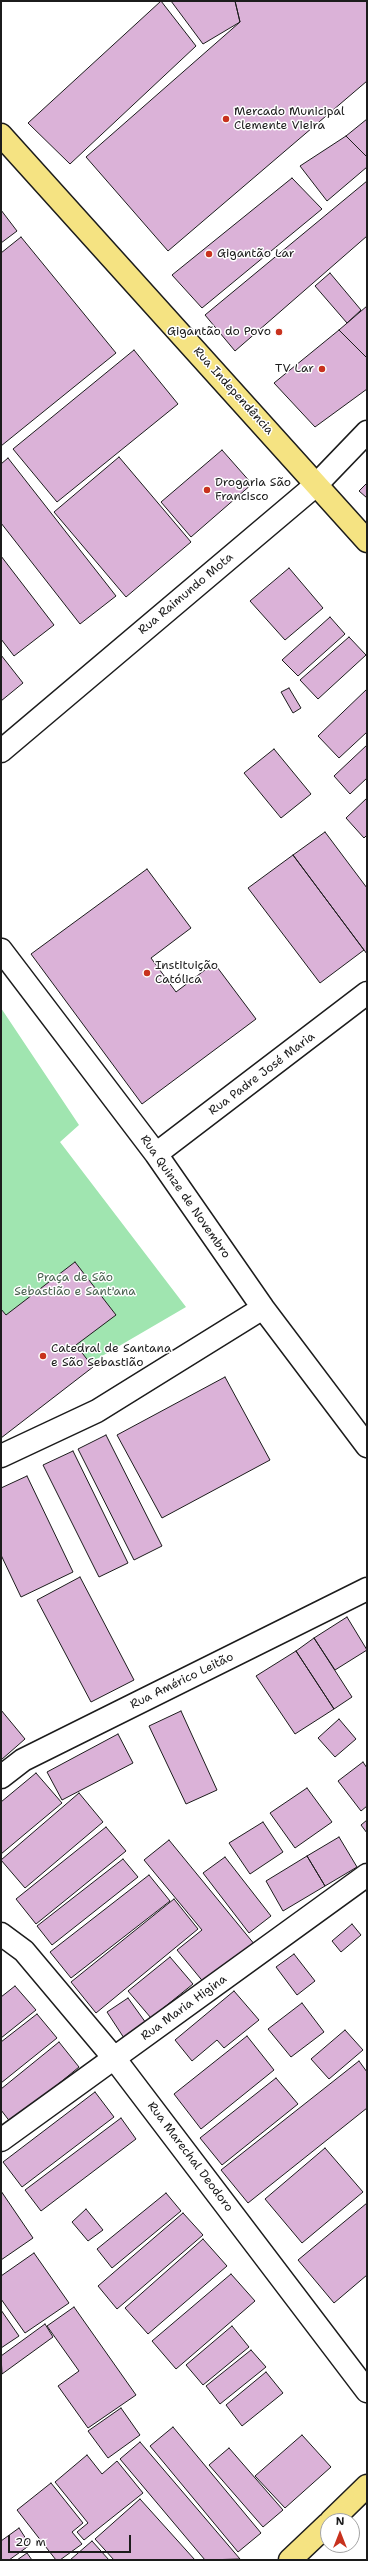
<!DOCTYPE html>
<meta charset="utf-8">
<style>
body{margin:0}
#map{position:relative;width:368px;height:2561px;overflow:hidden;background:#fff;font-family:"Shantell Sans",sans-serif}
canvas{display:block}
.frame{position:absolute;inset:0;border:2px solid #1c1c1c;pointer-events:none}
.north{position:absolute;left:320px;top:2513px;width:40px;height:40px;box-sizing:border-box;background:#fff;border:1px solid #a4a4a4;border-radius:50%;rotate:0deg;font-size:11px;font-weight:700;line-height:16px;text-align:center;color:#1c1c1c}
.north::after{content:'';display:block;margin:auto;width:14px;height:18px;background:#c8321e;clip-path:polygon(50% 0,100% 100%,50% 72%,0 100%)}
.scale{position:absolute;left:8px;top:2535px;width:123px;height:18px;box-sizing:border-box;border:2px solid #1c1c1c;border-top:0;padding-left:5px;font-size:12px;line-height:14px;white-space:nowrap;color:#1c1c1c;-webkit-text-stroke:3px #fff;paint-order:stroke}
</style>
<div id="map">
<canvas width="368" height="2561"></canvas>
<div class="frame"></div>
<div class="north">N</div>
<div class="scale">20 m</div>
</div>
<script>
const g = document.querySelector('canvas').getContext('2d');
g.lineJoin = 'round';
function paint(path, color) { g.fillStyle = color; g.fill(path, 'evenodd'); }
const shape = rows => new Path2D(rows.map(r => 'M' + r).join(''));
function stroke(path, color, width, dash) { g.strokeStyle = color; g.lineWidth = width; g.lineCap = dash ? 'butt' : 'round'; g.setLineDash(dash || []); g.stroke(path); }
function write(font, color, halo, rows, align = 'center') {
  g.font = font + ' "Shantell Sans",sans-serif'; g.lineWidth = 3; g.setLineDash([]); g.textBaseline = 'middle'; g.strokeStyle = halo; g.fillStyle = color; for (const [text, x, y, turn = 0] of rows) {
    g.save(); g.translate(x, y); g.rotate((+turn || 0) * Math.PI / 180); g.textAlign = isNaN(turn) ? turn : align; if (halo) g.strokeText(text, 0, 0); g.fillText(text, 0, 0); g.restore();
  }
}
paint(shape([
 [1,1008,79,1125,60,1142,186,1307,1,1415]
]), '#a0e5b0');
const building = shape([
 [161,1,196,46,70,164,28,123,161,1],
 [171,1,235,1,240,22,203,44,171,1],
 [235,1,367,1,367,81,168,251,86,157,240,22,235,1],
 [367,119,367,157,346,136,367,119],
 [346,136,367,157,367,167,327,201,300,166,346,136],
 [292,178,322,209,202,308,172,275,292,178],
 [367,181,367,236,235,351,205,315,367,181],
 [1,210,17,231,1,243,1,210],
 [21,237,116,353,1,446,1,253,21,237],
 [330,273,361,310,347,323,315,286,330,273],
 [367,306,367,358,339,330,367,306],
 [339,330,367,358,367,389,315,427,274,383,339,330],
 [134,350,178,404,57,502,13,449,134,350],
 [222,450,252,484,191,537,161,502,222,450],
 [119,457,191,542,126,597,54,512,119,457],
 [8,458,116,596,80,624,1,523,1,464,8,458],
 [367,483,367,498,359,491,367,483],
 [1,556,54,625,14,656,1,639,1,556],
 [289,568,323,608,285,640,250,601,289,568],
 [330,617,345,634,298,676,282,660,330,617],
 [349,637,366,655,318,699,300,680,349,637],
 [1,655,23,683,1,701,1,655],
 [289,688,301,708,293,713,281,692,289,688],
 [367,689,367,732,339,758,318,736,367,689],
 [367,745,367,778,350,794,334,776,367,745],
 [274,749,311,794,281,818,244,773,274,749],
 [367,798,367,835,364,838,346,818,367,798],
 [325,832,367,888,367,954,293,855,325,832],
 [293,855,364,950,320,983,248,888,293,855],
 [147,869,191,928,151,958,176,992,214,963,256,1019,142,1104,31,954,147,869],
 [75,1262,116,1315,76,1345,93,1367,1,1438,1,1309,6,1315,75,1262],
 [225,1377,270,1460,162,1518,117,1435,225,1377],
 [106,1435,162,1546,134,1560,78,1449,106,1435],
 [73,1451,128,1563,99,1577,43,1465,73,1451],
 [27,1476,73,1572,21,1597,1,1555,1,1488,27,1476],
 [80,1577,134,1680,91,1702,37,1600,80,1577],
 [347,1617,367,1650,335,1670,314,1638,347,1617],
 [314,1638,352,1697,334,1709,296,1651,314,1638],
 [296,1651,334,1709,295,1734,256,1676,296,1651],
 [1,1710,25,1739,1,1760,1,1710],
 [181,1711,217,1790,186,1804,149,1726,181,1711],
 [339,1719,356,1739,335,1757,318,1738,339,1719],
 [118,1734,133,1763,62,1800,47,1772,118,1734],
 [363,1762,367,1768,367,1806,361,1811,338,1781,363,1762],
 [36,1773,62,1803,1,1854,1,1802,36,1773],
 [307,1788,332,1822,295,1848,270,1813,307,1788],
 [79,1793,103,1822,25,1888,1,1860,79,1793],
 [367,1820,367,1833,361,1825,367,1820],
 [263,1822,283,1852,250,1874,229,1843,263,1822],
 [106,1827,126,1851,36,1924,16,1899,106,1827],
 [339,1837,357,1867,325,1886,307,1856,339,1837],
 [169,1840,255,1945,205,1984,177,1950,202,1930,144,1860,169,1840],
 [307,1856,325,1886,283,1911,266,1881,307,1856],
 [225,1857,271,1916,249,1933,203,1873,225,1857],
 [123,1859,138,1877,52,1945,37,1926,123,1859],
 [149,1875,170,1901,71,1978,50,1952,149,1875],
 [174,1899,198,1929,96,2013,71,1982,174,1899],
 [352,1924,361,1935,341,1952,332,1941,352,1924],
 [294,1954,315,1981,297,1995,276,1967,294,1954],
 [170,1957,193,1984,151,2018,128,1991,170,1957],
 [15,1986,36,2010,1,2038,1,1997,15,1986],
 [234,1991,259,2020,224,2048,217,2040,192,2061,175,2040,234,1991],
 [128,1998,146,2023,124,2038,107,2012,128,1998],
 [302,2003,324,2032,291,2057,268,2029,302,2003],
 [37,2014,57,2038,1,2083,1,2042,37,2014],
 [345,2030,363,2050,329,2079,311,2059,345,2030],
 [247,2036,274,2070,201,2129,174,2094,247,2036],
 [59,2042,79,2067,11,2123,1,2110,1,2089,59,2042],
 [359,2061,367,2072,367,2108,248,2203,221,2170,359,2061],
 [276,2078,298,2104,222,2165,200,2138,276,2078],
 [95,2092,114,2117,22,2187,3,2162,95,2092],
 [121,2118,136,2139,41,2211,25,2190,121,2118],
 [325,2148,363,2192,302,2243,265,2199,325,2148],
 [1,2191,33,2238,1,2260,1,2191],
 [166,2193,181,2211,112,2268,97,2249,166,2193],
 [367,2203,367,2275,334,2303,298,2260,367,2203],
 [86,2209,103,2230,88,2241,72,2222,86,2209],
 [183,2213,203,2235,117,2309,98,2286,183,2213],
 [203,2239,227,2266,148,2334,125,2308,203,2239],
 [34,2253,69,2303,25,2333,1,2299,1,2276,34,2253],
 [231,2274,255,2301,176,2369,152,2341,231,2274],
 [74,2307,136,2395,88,2428,58,2386,79,2371,47,2326,74,2307],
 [1,2310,19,2336,1,2348,1,2310],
 [45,2324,53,2337,2,2374,1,2356,45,2324],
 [232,2326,249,2347,203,2385,186,2365,232,2326],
 [251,2350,266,2367,220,2404,206,2386,251,2350],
 [266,2372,283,2393,242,2426,226,2405,266,2372],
 [121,2408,140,2435,108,2458,88,2431,121,2408],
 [173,2427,261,2533,238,2552,150,2446,173,2427],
 [302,2435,331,2467,285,2508,255,2476,302,2435],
 [140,2442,240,2559,205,2560,120,2459,140,2442],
 [229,2448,283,2510,263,2527,209,2465,229,2448],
 [87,2455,102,2474,117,2461,143,2493,84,2540,77,2532,88,2523,55,2482,87,2455],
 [51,2483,83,2523,72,2532,82,2544,60,2560,56,2560,17,2510,51,2483],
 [140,2499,195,2560,114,2560,95,2539,140,2499],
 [19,2528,30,2545,9,2560,1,2560,1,2541,19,2528],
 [92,2541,109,2560,70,2560,92,2541],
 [27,2553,32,2560,17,2560,27,2553]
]);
paint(building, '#dbb2d8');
stroke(building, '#1c1c1c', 1);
const minor = shape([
 [1,751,317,484,367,432],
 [1,950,156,1154,263,1308,367,1446],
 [156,1154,367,993],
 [1,1456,97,1411,263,1308],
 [1,1777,23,1760,367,1589],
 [1,1934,24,1951,114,2058,367,2391],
 [1,2140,367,1875]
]);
const major = shape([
 [1,135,367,541],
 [331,2521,367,2486],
 [290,2560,328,2524]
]);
stroke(minor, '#1c1c1c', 25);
stroke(major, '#1c1c1c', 25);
stroke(minor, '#fff', 22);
stroke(major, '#f5e382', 22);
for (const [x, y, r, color] of [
 [226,119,4,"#c8321e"],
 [209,254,4,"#c8321e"],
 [279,332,4,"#c8321e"],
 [322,369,4,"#c8321e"],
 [207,490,4,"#c8321e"],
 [147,973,4,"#c8321e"],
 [43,1356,4,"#c8321e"]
]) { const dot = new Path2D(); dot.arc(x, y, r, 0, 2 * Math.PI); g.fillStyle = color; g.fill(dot); stroke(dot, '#fff', 1.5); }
write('12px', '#1c1c1c', '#fff', [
 ["Mercado Municipal",234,112],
 ["Clemente Vieira",234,126],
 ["Gigantão Lar",217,254],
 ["Gigantão do Povo",271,332,"right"],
 ["TV Lar",314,369,"right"],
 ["Drogaria São",215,483],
 ["Francisco",215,497],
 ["Instituição",155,966],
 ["Católica",155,980],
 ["Catedral de Santana",51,1349],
 ["e São Sebastião",51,1363]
], 'left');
write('12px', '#1c1c1c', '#fff', [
 ["Rua Independência",233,391,48],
 ["Rua Raimundo Mota",186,594,-40],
 ["Rua Padre José Maria",262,1074,-37],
 ["Rua Quinze de Novembro",185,1197,55],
 ["Rua Américo Leitão",182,1681,-26],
 ["Rua Maria Higina",184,2008,-36],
 ["Rua Marechal Deodoro",190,2157,53]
]);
write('12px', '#4a6250', '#fff', [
 ["Praça de São",75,1278],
 ["Sebastião e Sant'ana",75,1292]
]);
</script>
